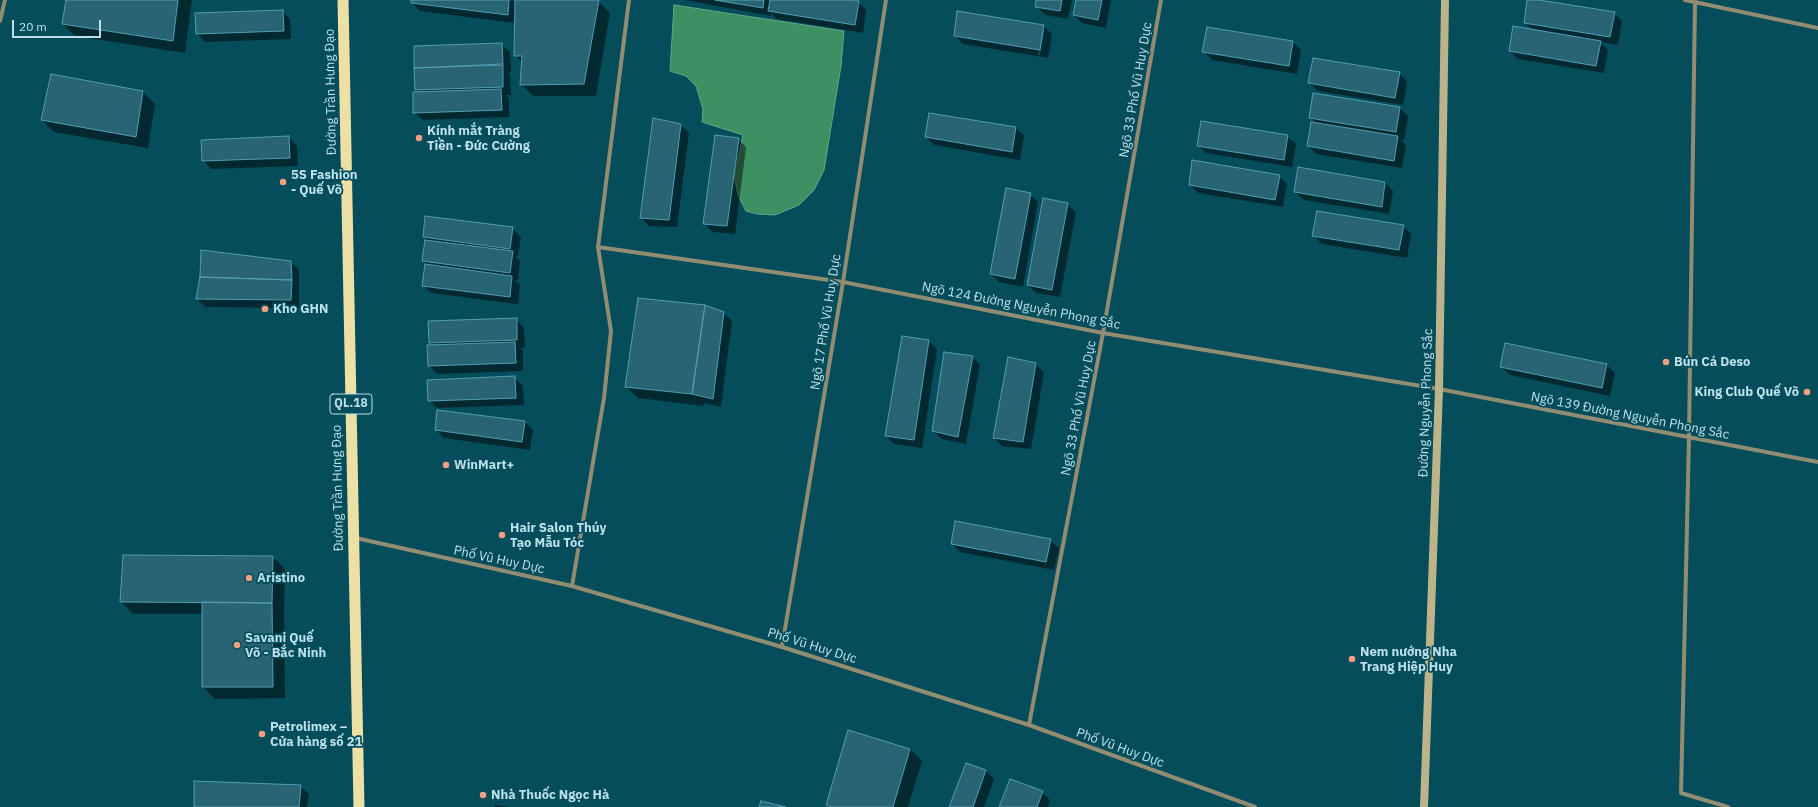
<!DOCTYPE html>
<meta charset="utf-8">
<style>
body{margin:0}
#map{position:relative;width:1818px;height:807px;overflow:hidden;background:#054d5b;font-family:"IBM Plex Sans",sans-serif}
canvas{display:block}
.scale{position:absolute;left:12px;top:20px;width:89px;height:18px;box-sizing:border-box;border:2px solid #bce1ec;border-top:0;padding-left:5px;font-size:12px;line-height:14px;white-space:nowrap;color:#bce1ec;-webkit-text-stroke:3px #054d5b;paint-order:stroke}
</style>
<div id="map">
<canvas width="1818" height="807"></canvas>
<div class="scale">20 m</div>
</div>
<script>
const g = document.querySelector('canvas').getContext('2d');
g.lineJoin = 'round';
function paint(path, color) { g.fillStyle = color; g.fill(path, 'evenodd'); }
const shape = rows => new Path2D(rows.map(r => 'M' + r).join(''));
function stroke(path, color, width, dash) { g.strokeStyle = color; g.lineWidth = width; g.lineCap = dash ? 'butt' : 'round'; g.setLineDash(dash || []); g.stroke(path); }
function write(font, color, halo, rows, align = 'center') {
  g.font = font + ' "IBM Plex Sans",sans-serif'; g.lineWidth = 3.5; g.setLineDash([]); g.textBaseline = 'middle'; g.strokeStyle = halo; g.fillStyle = color; for (const [text, x, y, turn = 0] of rows) {
    g.save(); g.translate(x, y); g.rotate((+turn || 0) * Math.PI / 180); g.textAlign = isNaN(turn) ? turn : align; if (halo) g.strokeText(text, 0, 0); g.fillText(text, 0, 0); g.restore();
  }
}
const water = shape([
 [674,5,844,31,841,66,824,170,814,190,799,205,775,215,757,214,746,211,738,195,734,176,743,135,702,122,703,109,696,86,686,76,670,71,674,5]
]);
paint(water, '#3c9062');
stroke(water, '#62a88b', 1);
paint(shape([
 [67,0,192,0,185,53,75,36,63,24],
 [412,0,598,1,610,13,596,96,533,96,521,84,522,63,515,55,515,23,420,11,412,3],
 [684,0,848,0,858,2,866,10,863,33,777,19,771,13,771,16],
 [1038,0,1072,0,1068,19,1045,15,1036,6],
 [1077,0,1111,0,1106,28,1082,23,1074,15],
 [1528,0,1614,13,1622,21,1618,45,1600,42,1608,50,1604,73,1518,59,1510,51,1533,31,1525,23],
 [282,11,290,19,291,39,205,42,197,34],
 [958,12,1044,26,1052,34,1048,58,963,44,955,36],
 [1042,31,1044,31,1040,55,1038,55],
 [1293,42,1301,50,1297,74,1212,60,1204,52],
 [501,44,510,52,511,72,508,72,510,74,511,95,506,95,509,98,509,117,423,120,414,112,419,92,416,89,415,47],
 [1399,73,1407,82,1403,105,1318,91,1309,83],
 [52,75,143,92,155,104,148,148,54,132,42,120],
 [1400,108,1408,116,1404,140,1400,139,1406,145,1402,168,1316,154,1308,146,1316,123,1310,117],
 [680,125,689,133,677,227,649,226,641,218],
 [1016,128,1024,136,1020,160,934,145,926,137],
 [1287,136,1296,144,1292,167,1206,153,1198,145],
 [289,137,297,146,298,166,211,169,203,160],
 [738,139,746,147,735,234,713,232,704,223],
 [1279,176,1287,184,1283,207,1198,193,1190,185],
 [1385,182,1393,191,1389,214,1304,200,1295,192],
 [1030,194,1038,202,1023,287,999,282,991,274],
 [1067,204,1076,212,1060,297,1036,293,1028,285],
 [1403,226,1411,234,1407,258,1322,244,1313,235],
 [512,228,521,237,518,256,516,256,520,261,518,280,515,280,520,285,518,304,431,293,423,285,428,266,423,261,429,242,424,237],
 [291,262,299,270,299,308,205,307,197,299,201,277],
 [704,306,724,313,732,321,721,407,704,403,704,406,638,398,626,386],
 [516,319,524,328,525,348,520,348,523,351,523,371,437,374,429,365,433,346,430,342],
 [929,341,937,349,922,448,894,444,886,436],
 [972,357,980,365,966,444,942,439,933,431],
 [1035,364,1044,372,1031,449,1002,446,994,438],
 [1607,365,1615,373,1610,396,1510,375,1502,367],
 [515,378,523,386,524,405,437,408,429,400],
 [525,422,533,430,530,450,444,438,436,430],
 [955,522,1050,540,1059,548,1054,570,960,552,952,544],
 [124,556,273,557,285,569,284,615,285,698,215,699,203,687,203,614,133,614,121,602],
 [910,749,922,761,908,807,830,807,828,805],
 [966,764,986,771,994,779,984,807,950,807],
 [300,786,309,794,307,807,195,807],
 [1042,792,1050,800,1048,807,1001,807],
 [495,805,509,807,495,807]
]), '#0007');
const building = shape([
 [66,0,178,0,173,41,62,24,66,0],
 [411,0,509,0,508,15,411,3,411,0],
 [515,0,599,0,584,84,520,85,522,56,514,56,515,0],
 [715,0,764,0,763,8,715,0],
 [770,0,854,0,859,1,855,25,768,11,770,0],
 [1036,0,1062,0,1060,11,1035,7,1036,0],
 [1076,0,1102,0,1098,20,1073,15,1076,0],
 [1527,0,1539,0,1615,12,1610,37,1524,23,1527,0],
 [283,10,284,31,196,34,195,13,283,10],
 [957,11,1044,25,1040,50,954,36,957,11],
 [1513,26,1601,41,1596,66,1509,51,1513,26],
 [1207,27,1293,41,1289,66,1202,52,1207,27],
 [502,43,503,64,414,68,414,46,502,43],
 [1313,58,1400,72,1395,98,1308,83,1313,58],
 [503,65,503,87,415,90,414,68,503,65],
 [51,74,143,91,136,137,41,120,51,74],
 [501,89,502,110,413,113,413,92,501,89],
 [1313,93,1400,107,1396,132,1309,118,1313,93],
 [929,113,1016,127,1012,152,925,137,929,113],
 [653,118,681,124,669,220,640,218,653,118],
 [1201,121,1288,135,1284,160,1197,146,1201,121],
 [1311,122,1398,136,1394,161,1307,146,1311,122],
 [715,135,739,138,727,226,703,224,715,135],
 [289,136,290,158,202,161,201,140,289,136],
 [1192,160,1280,175,1275,200,1189,185,1192,160],
 [1298,167,1385,182,1382,207,1294,192,1298,167],
 [1006,188,1031,193,1015,279,990,274,1006,188],
 [1043,198,1068,203,1052,290,1027,285,1043,198],
 [1317,211,1404,225,1399,250,1312,236,1317,211],
 [425,216,513,227,510,249,423,237,425,216],
 [425,240,513,251,510,273,422,261,425,240],
 [201,250,291,261,292,280,200,277,201,250],
 [425,264,512,276,510,297,422,286,425,264],
 [200,277,292,280,291,300,196,299,200,277],
 [638,298,705,305,692,394,625,387,638,298],
 [705,305,724,312,713,399,692,394,705,305],
 [517,318,517,340,429,343,428,321,517,318],
 [902,336,929,340,914,440,885,436,902,336],
 [515,342,516,363,428,366,427,345,515,342],
 [1505,343,1607,364,1602,388,1500,367,1505,343],
 [944,352,973,356,958,437,932,431,944,352],
 [1008,357,1036,363,1023,442,993,438,1008,357],
 [515,376,516,398,428,401,427,380,515,376],
 [437,410,525,421,522,442,435,430,437,410],
 [955,521,1051,539,1046,562,951,544,955,521],
 [123,555,273,556,272,603,120,602,123,555],
 [202,602,272,603,273,687,202,687,202,602],
 [848,730,910,749,893,807,832,807,826,805,848,730],
 [966,763,986,770,973,807,949,807,966,763],
 [1010,779,1043,791,1037,807,999,807,1010,779],
 [194,781,301,785,299,807,194,807,194,781],
 [761,801,786,807,759,807,761,801]
]);
paint(building, '#286473');
stroke(building, '#4f9fb4', 1);
stroke(shape([
 [1685,0,1818,28],
 [1695,0,1689,437,1681,793,1728,807],
 [0,21,5,0],
 [598,247,843,282,1103,333,1439,389,1818,462],
 [356,538,572,586,782,647,1029,725,1255,807],
 [572,586,604,398,611,331,598,247,629,0],
 [782,647,843,282,886,0],
 [1029,725,1103,333,1161,0]
]), '#928c72', 4);
stroke(shape([
 [1424,807,1439,389,1445,0]
]), '#bdb38a', 8);
stroke(shape([
 [343,0,359,807]
]), '#ede0a4', 11);
for (const [x, y, r, color] of [
 [419,138,4,"#f49e86"],
 [283,182,4,"#f49e86"],
 [265,309,4,"#f49e86"],
 [1666,362,4,"#f49e86"],
 [1807,392,4,"#f49e86"],
 [446,465,4,"#f49e86"],
 [502,535,4,"#f49e86"],
 [249,578,4,"#f49e86"],
 [237,645,4,"#f49e86"],
 [1352,659,4,"#f49e86"],
 [262,734,4,"#f49e86"],
 [483,795,4,"#f49e86"]
]) { const dot = new Path2D(); dot.arc(x, y, r, 0, 2 * Math.PI); g.fillStyle = color; g.fill(dot); stroke(dot, '#054d5b', 1.5); }
for (const [x, y, w] of [
 [351,404,42]
]) { const box = new Path2D(); box.roundRect(x - w / 2, y - 10, w, 20, 3); g.fillStyle = '#054d5b'; g.fill(box); stroke(box, '#bce1ec', 1); }
write('bold 12px', '#bce1ec', null, [
 ["QL.18",351,404]
]);
write('13px', '#bce1ec', '#054d5b', [
 ["Ngõ 33 Phố Vũ Huy Dực",1136,90,-80],
 ["Đường Trần Hưng Đạo",331,92,-91],
 ["Ngõ 124 Đường Nguyễn Phong Sắc",1021,306,11],
 ["Ngõ 17 Phố Vũ Huy Dực",826,322,-81],
 ["Đường Nguyễn Phong Sắc",1426,403,-88],
 ["Ngõ 33 Phố Vũ Huy Dực",1079,408,-79],
 ["Ngõ 139 Đường Nguyễn Phong Sắc",1630,416,11],
 ["Đường Trần Hưng Đạo",338,488,-91],
 ["Phố Vũ Huy Dực",499,560,12],
 ["Phố Vũ Huy Dực",812,646,17],
 ["Phố Vũ Huy Dực",1120,748,20]
]);
write('bold 13px', '#bce1ec', '#054d5b', [
 ["Kính mắt Tràng",427,131],
 ["Tiền - Đức Cường",427,146],
 ["5S Fashion",291,175],
 ["- Quế Võ",291,190],
 ["Kho GHN",273,309],
 ["Bún Cá Deso",1674,362],
 ["King Club Quế Võ",1799,392,"right"],
 ["WinMart+",454,465],
 ["Hair Salon Thúy",510,528],
 ["Tạo Mẫu Tóc",510,543],
 ["Aristino",257,578],
 ["Savani Quế",245,638],
 ["Võ - Bắc Ninh",245,653],
 ["Nem nướng Nha",1360,652],
 ["Trang Hiệp Huy",1360,667],
 ["Petrolimex –",270,727],
 ["Cửa hàng số 21",270,742],
 ["Nhà Thuốc Ngọc Hà",491,795]
], 'left');
</script>
